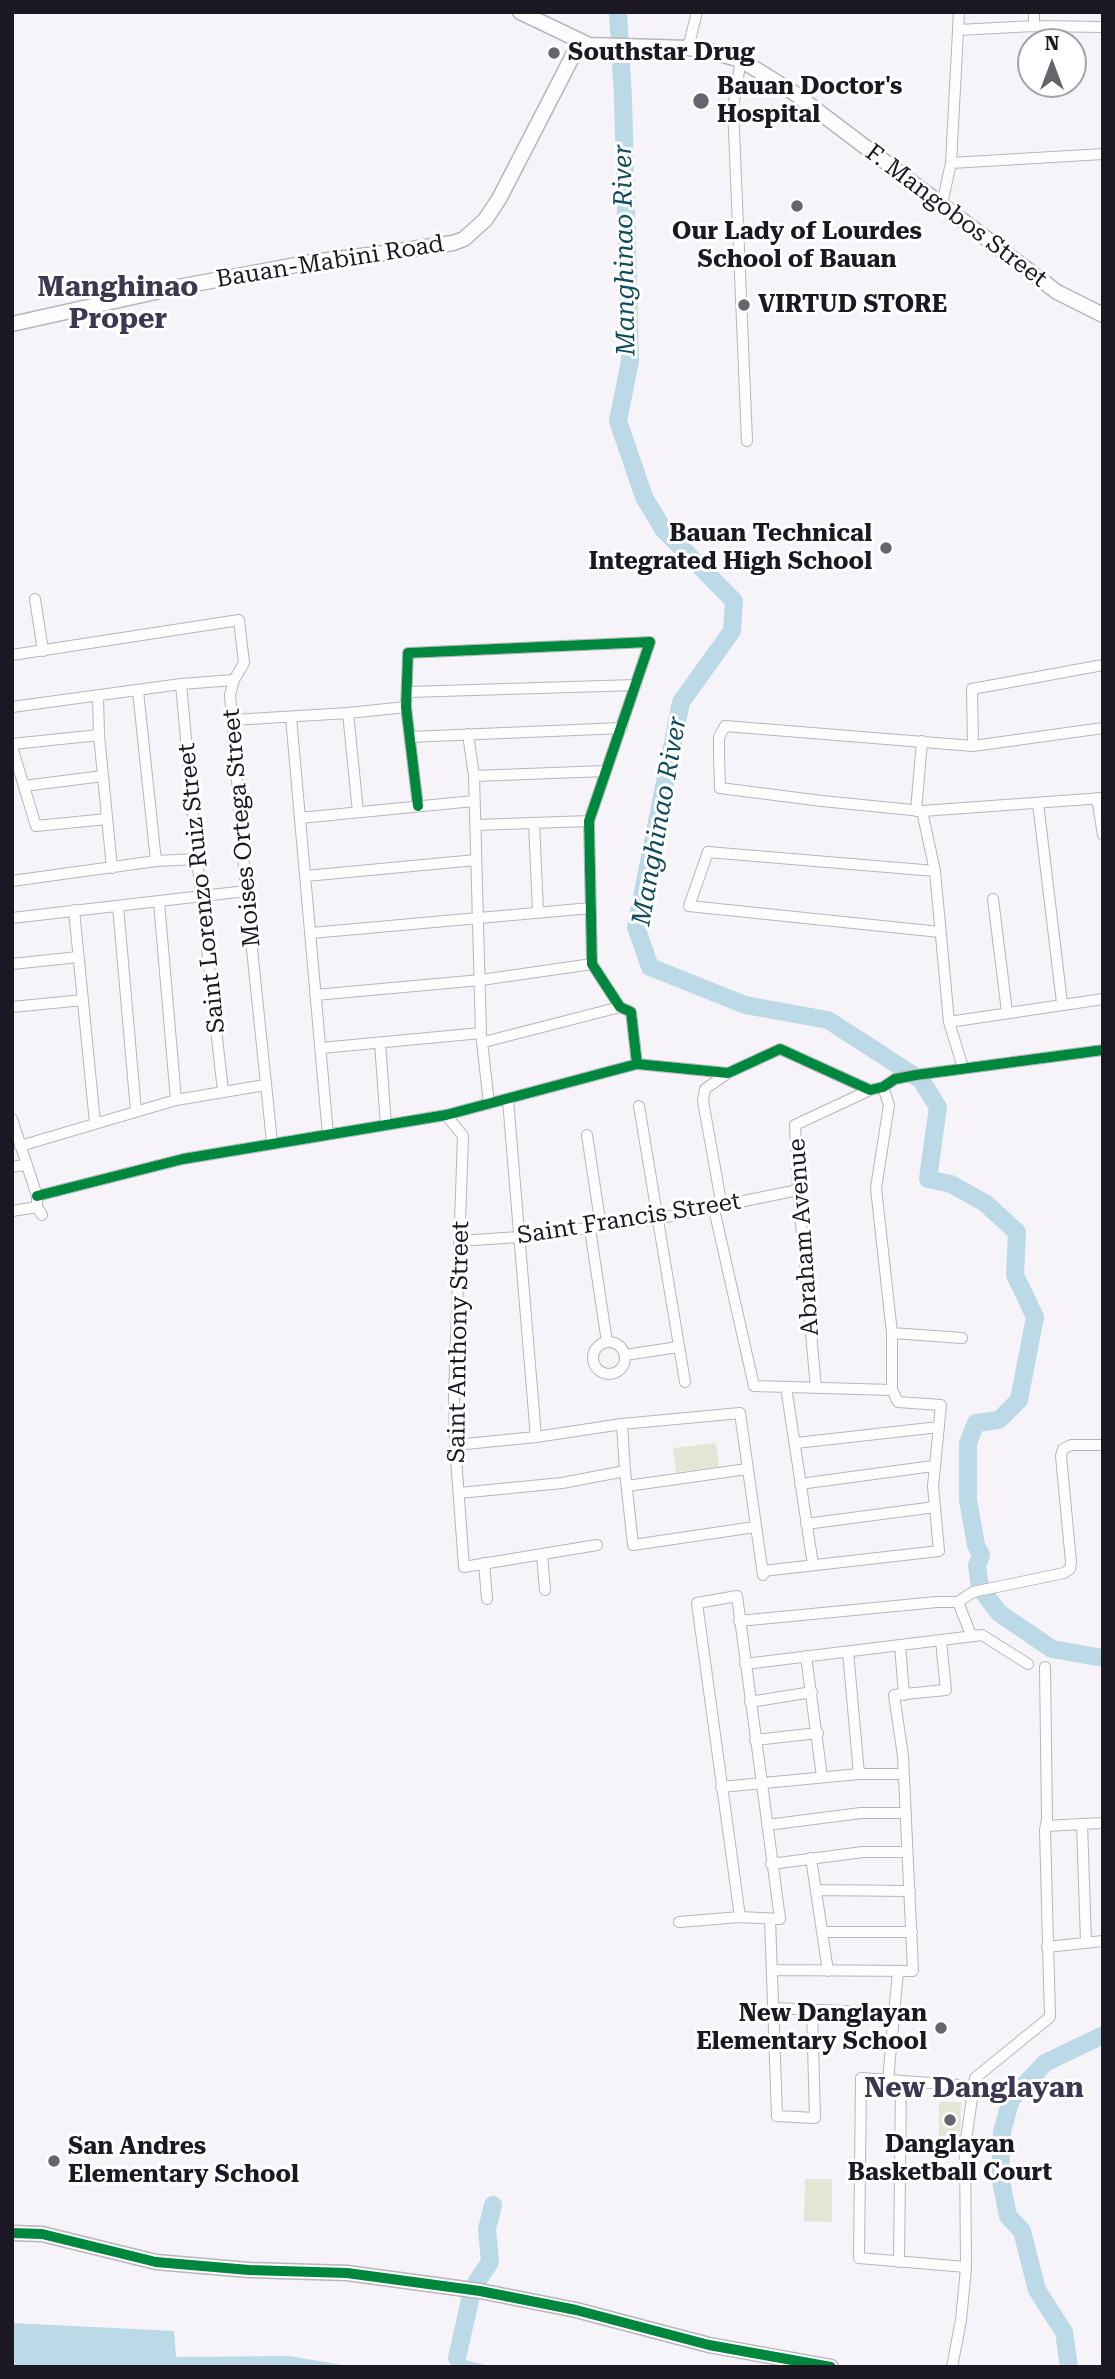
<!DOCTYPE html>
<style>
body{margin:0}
#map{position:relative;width:1115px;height:2379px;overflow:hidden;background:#f6f4f9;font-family:"Roboto Serif",serif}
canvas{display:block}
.frame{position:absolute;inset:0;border:14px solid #1b1723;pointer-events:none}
.north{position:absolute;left:1017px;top:28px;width:70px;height:70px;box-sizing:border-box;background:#fff;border:2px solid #a4a2a7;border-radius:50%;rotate:0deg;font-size:19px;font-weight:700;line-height:28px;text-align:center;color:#1b1723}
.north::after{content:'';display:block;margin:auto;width:24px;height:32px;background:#68646e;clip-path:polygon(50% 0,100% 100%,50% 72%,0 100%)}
</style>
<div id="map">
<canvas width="1115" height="2379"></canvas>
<div class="frame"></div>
<div class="north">N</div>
</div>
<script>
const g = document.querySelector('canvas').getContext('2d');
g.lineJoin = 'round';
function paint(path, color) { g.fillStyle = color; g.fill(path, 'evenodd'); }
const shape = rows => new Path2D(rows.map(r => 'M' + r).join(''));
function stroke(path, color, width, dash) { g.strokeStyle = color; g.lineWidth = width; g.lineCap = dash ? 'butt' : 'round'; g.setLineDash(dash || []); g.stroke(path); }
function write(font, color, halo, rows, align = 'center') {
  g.font = font + ' "Roboto Serif",serif'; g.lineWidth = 6; g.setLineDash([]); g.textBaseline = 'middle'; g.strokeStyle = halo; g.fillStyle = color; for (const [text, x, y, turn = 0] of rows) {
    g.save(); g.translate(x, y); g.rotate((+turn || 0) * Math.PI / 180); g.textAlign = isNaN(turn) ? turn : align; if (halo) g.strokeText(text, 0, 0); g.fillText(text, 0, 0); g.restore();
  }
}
paint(shape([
 [716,1443,719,1467,676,1472,673,1448],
 [939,2102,961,2102,960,2139,939,2138],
 [805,2179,832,2179,832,2222,804,2221]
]), '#e3e6d4');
paint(shape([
 [12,2323,174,2331,176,2357,289,2356,354,2367,12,2367],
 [453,2358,460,2359,495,2367,452,2367]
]), '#bbd9e7');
stroke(shape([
 [618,12,623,98,630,361,618,421,644,497,663,529,734,601,732,631,681,702,636,927,650,967,745,1005,828,1020,921,1080,938,1107,928,1179,951,1184,985,1203,1017,1232,1015,1275,1035,1317,1019,1400,999,1420,976,1423,968,1443,968,1500,976,1545,981,1555,977,1565,980,1588,999,1613,1052,1649,1103,1658],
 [476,2283,490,2262,487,2229,493,2205],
 [457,2358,470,2300],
 [1069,2367,1064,2332,1037,2290,1022,2231,1008,2216,1000,2176,1002,2132,1011,2099,1045,2063,1103,2035]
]), '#bbd9e7', 18);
const street = shape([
 [1034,26,1034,12],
 [958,30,1034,26,1103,27],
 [688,48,697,12],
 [741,60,733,107,747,441],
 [951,163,1103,154],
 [942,204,951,163,959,12],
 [35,599,43,651],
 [12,655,239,620,244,663,234,680,230,695,246,891,272,1142],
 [181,684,197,859,223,1091],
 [138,691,156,861],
 [408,692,636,685],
 [98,696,99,735,112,868],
 [12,707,181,684,234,680],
 [348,713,358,812],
 [291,717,328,1135],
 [233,720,348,713,406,707],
 [1103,728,973,746,725,726,719,737,719,754,720,788,822,801,922,811,1103,798],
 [468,734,474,776,481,1033,489,1104],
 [410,737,622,728],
 [12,744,99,735],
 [973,746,972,689,1103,665],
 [12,747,36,826,107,819],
 [474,776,605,771],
 [24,786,103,776],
 [1097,798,1103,835],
 [1038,803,1062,1003],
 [418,806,406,707,408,653,650,642,589,821,592,964,620,1007,631,1012,637,1064],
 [916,811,922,741],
 [922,811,935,871,949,1022,963,1068],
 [300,818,474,801],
 [534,823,538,911],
 [476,825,589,821],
 [935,871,708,852,689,906,940,932],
 [306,876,476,860],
 [12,881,156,861,197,859],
 [993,899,1007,1012],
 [159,902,176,1100],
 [118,906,136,1111],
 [74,910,95,1123],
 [12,918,246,891],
 [311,933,591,908],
 [12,964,78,957],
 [315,995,481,980,592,964],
 [12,1007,83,1000],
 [949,1022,1103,999],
 [484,1042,620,1007],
 [380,1043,386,1125],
 [321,1048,481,1033],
 [508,1100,536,1437],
 [639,1106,685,1382],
 [446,1115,463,1136,454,1395,455,1445,464,1567,597,1545],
 [12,1119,37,1196,37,1207,42,1215],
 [587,1135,601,1227],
 [20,1146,176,1100,265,1085],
 [12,1167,26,1165],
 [37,1196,183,1159,446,1115,637,1064,728,1073,780,1049,870,1090,883,1087,895,1079,916,1075,1103,1050],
 [722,1207,703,1101,705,1089,728,1073],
 [714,1209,754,1386,892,1390],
 [12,1211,37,1207],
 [590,1229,607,1342],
 [459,1241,519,1237,656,1219,798,1190],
 [892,1333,962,1338],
 '593 1358a16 16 0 1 1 32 0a16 16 0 1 1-32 0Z',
 [625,1355,678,1347],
 [786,1387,813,1565],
 [816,1388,798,1190,795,1125,870,1090],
 [622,1424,625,1471,633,1545,755,1527],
 [796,1443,939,1427],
 [455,1445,536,1437,622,1424,740,1413,763,1575],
 [800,1484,933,1466],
 [627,1486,747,1469],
 [459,1493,562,1483,625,1471],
 [806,1524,935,1507],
 [542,1554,545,1590],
 [484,1563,487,1599],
 [763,1571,939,1551,933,1486,941,1405,898,1402,892,1390,892,1333,876,1188,889,1105,883,1087],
 [958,1602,971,1635],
 [739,1621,937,1602,958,1602,973,1592,1064,1573,1070,1569,1071,1562,1061,1456,1063,1449,1071,1445,1103,1445],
 [900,1645,904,1695],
 [848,1652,859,1774],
 [806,1656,822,1777],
 [745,1664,982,1635,1028,1664],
 [750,1702,812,1692],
 [755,1740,818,1733],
 [721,1787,859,1774,903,1774],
 [767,1825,861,1813,906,1813],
 [1046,1826,1082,1824],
 [811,1858,828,1971],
 [771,1864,863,1852,907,1852],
 [816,1890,910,1891],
 [770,1919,777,2116,815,2118,812,2009],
 [679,1922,740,1917,780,1919,737,1596,697,1603,740,1917],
 [823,1932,912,1932],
 [1086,1942,1082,1824,1103,1823],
 [1047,1947,1103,1941],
 [772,1970,913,1971,903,1756,894,1695,946,1690,941,1641],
 [773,2008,893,2013],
 [888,2080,898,1971],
 [899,2262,901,2081],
 [966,2267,859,2258,861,2078,973,2086],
 [952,2367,961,2320,966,2268,965,2146,975,2078,1050,2017,1045,1830,1047,1819,1045,1667]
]);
const secondary = shape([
 [12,324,173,288,312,262,385,253,453,243,464,239,485,220,499,199,580,42],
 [12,2233,42,2234,156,2262,249,2270,347,2273,480,2291,576,2310,709,2345,831,2367]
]);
const primary = shape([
 [520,12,589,45,688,48,709,51,741,60,794,93,1057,292,1103,315]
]);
stroke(street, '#b8b5bd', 12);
stroke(secondary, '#b8b5bd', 17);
stroke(primary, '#b8b5bd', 17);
stroke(street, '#fefdfe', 10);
stroke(secondary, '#fefdfe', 14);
stroke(primary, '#fefdfe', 14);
stroke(shape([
 [418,806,406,707,408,653,650,642,589,821,592,964,620,1007,631,1012,637,1064],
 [37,1196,183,1159,446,1115,637,1064,728,1073,780,1049,870,1090,883,1087,895,1079,916,1075,1103,1050],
 [12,2233,42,2234,156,2262,249,2270,347,2273,480,2291,576,2310,709,2345,831,2367]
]), '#00873e', 10);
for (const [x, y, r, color] of [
 [554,53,7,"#68646e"],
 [701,101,9,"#68646e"],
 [797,206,7,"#68646e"],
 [744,305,7,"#68646e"],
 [886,548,7,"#68646e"],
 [941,2028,7,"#68646e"],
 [950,2120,7,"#68646e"],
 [54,2161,7,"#68646e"]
]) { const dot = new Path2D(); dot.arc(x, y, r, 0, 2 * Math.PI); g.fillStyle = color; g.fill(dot); stroke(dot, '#fff', 2.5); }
write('bold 24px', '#1b1723', '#fff', [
 ["Southstar Drug",568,53],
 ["Bauan Doctor's",717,87],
 ["Hospital",717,115],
 ["Our Lady of Lourdes",797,232,"center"],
 ["School of Bauan",797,260,"center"],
 ["VIRTUD STORE",758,305],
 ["Bauan Technical",872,534,"right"],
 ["Integrated High School",872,562,"right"],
 ["New Danglayan",927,2014,"right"],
 ["Elementary School",927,2042,"right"],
 ["Danglayan",950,2145,"center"],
 ["Basketball Court",950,2173,"center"],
 ["San Andres",68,2147],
 ["Elementary School",68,2175]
], 'left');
write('24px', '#1b1723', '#fff', [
 ["F. Mangobos Street",956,216,37],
 ["Bauan-Mabini Road",330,262,-9],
 ["Moises Ortega Street",242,828,-95],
 ["Saint Lorenzo Ruiz Street",202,888,-96],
 ["Saint Francis Street",629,1219,-9],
 ["Abraham Avenue",804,1237,-94],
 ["Saint Anthony Street",459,1342,-89]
]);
write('italic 26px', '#0f4b5e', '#fff', [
 ["Manghinao River",625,250,-91],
 ["Manghinao River",660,821,-80]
]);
write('bold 28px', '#3f3751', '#fff', [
 ["Manghinao",118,288],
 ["Proper",118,320],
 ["New Danglayan",974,2089]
]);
</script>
